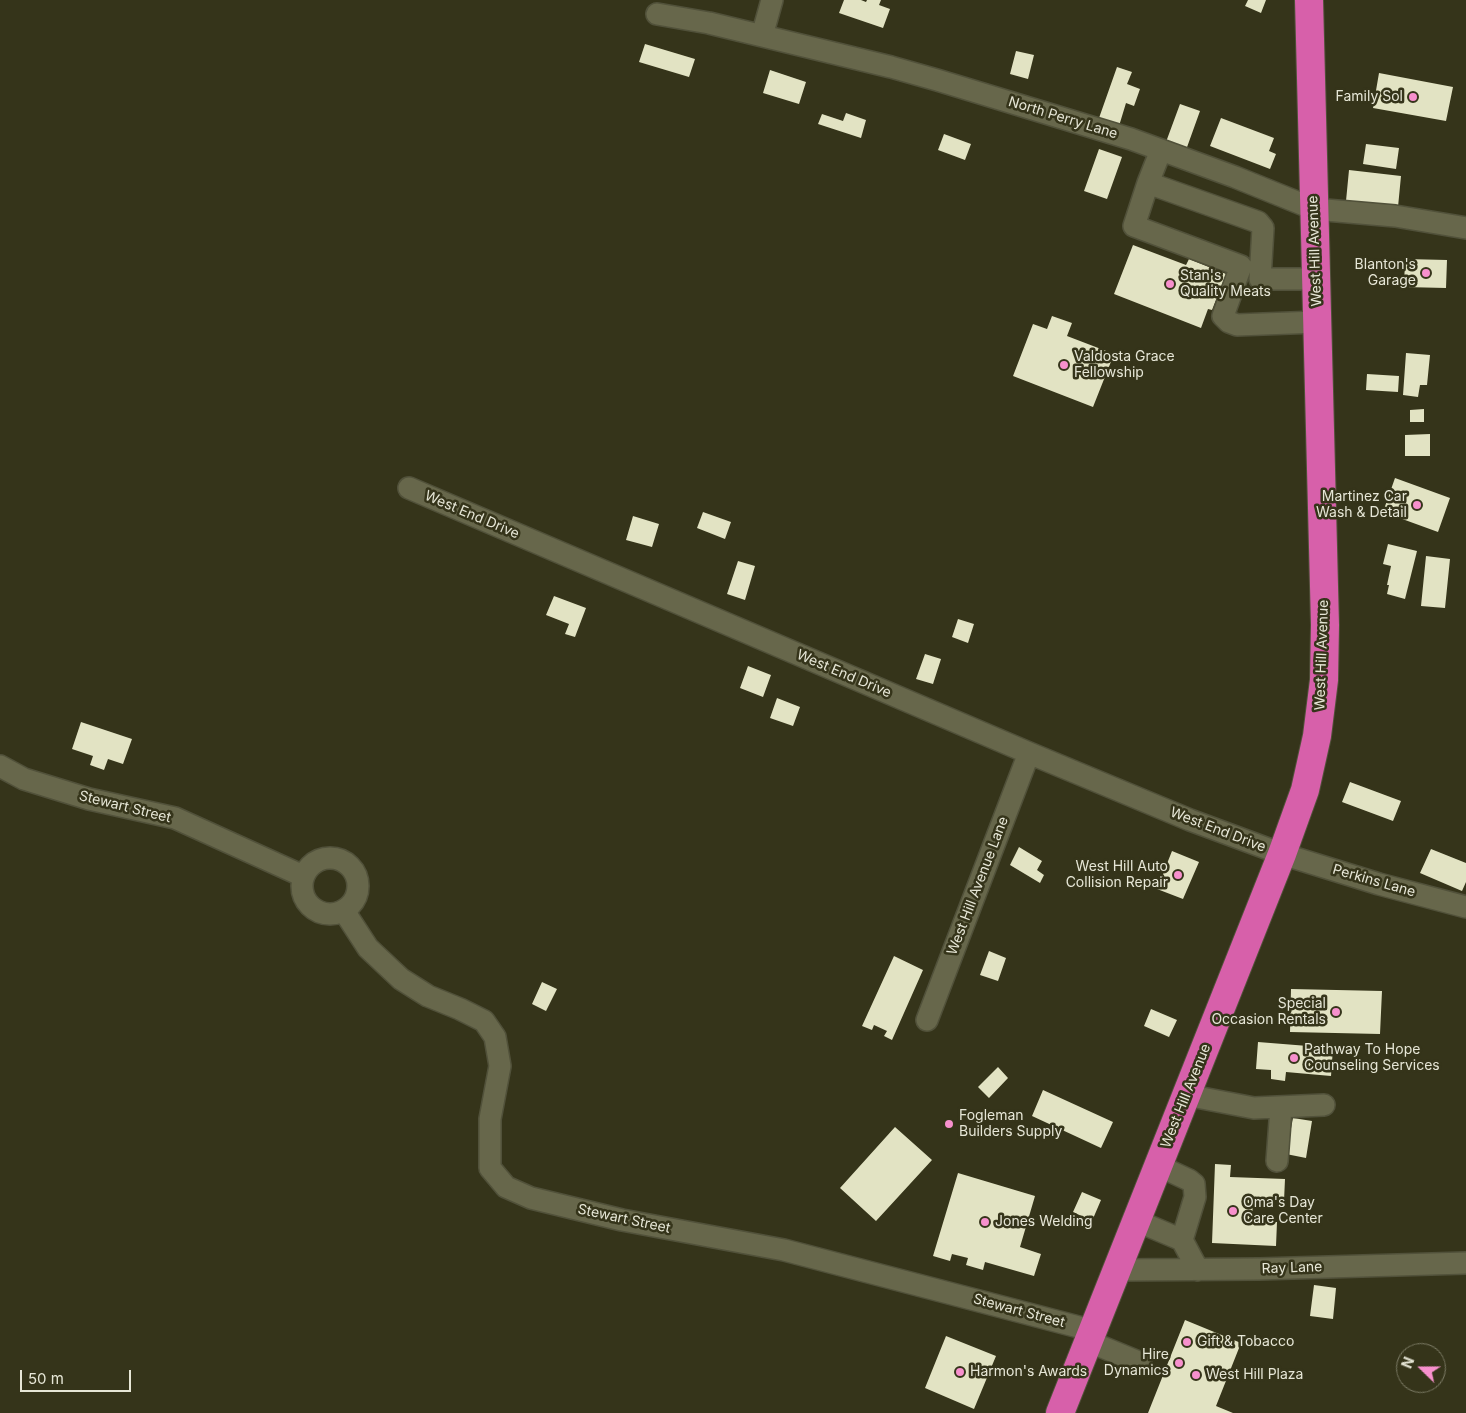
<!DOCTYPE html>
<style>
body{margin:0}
#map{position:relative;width:1466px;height:1413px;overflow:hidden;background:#35341a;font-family:Inter,sans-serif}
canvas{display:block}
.north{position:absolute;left:1396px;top:1343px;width:50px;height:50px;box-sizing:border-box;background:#35341a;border:1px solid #7c7b65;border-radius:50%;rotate:292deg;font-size:14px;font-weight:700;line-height:20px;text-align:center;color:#e6e6d6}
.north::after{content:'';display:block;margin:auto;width:18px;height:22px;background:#f790cd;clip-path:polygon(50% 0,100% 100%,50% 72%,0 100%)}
.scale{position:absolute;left:20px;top:1370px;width:111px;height:22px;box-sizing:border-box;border:2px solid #e6e6d6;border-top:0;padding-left:6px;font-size:15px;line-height:18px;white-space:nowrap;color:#e6e6d6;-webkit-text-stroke:4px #35341a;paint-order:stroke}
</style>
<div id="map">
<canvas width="1466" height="1413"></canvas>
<div class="north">N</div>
<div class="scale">50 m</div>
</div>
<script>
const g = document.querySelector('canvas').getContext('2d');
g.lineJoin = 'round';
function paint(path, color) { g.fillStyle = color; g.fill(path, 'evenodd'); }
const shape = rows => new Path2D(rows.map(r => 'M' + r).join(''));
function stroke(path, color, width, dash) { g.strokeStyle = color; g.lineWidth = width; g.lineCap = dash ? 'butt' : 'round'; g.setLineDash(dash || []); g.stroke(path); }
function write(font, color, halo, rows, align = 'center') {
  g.font = font + ' Inter,sans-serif'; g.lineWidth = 5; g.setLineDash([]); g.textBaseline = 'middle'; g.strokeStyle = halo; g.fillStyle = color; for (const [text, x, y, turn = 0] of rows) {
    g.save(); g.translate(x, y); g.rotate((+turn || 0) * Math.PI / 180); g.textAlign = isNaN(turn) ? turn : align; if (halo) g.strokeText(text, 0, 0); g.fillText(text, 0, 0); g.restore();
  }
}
paint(shape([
 [844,0,861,0,866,2,867,0,881,0,879,5,890,9,883,28,839,13],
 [1248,0,1266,0,1261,13,1245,6],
 [645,44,695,59,689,77,639,62],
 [1016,51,1034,55,1028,79,1010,74],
 [1117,67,1132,72,1127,84,1140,89,1134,106,1126,103,1119,126,1099,118],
 [770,70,806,82,799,104,763,93],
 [1379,73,1453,87,1446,121,1373,108],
 [1180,104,1200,111,1186,150,1166,142],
 [846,113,866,120,861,138,818,124,822,114,843,121],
 [1221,118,1274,138,1269,151,1276,154,1270,169,1210,146],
 [944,134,971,144,965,160,938,150],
 [1366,144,1399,148,1396,169,1363,164],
 [1099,149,1122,157,1107,199,1084,191],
 [1349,170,1401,176,1398,207,1346,201],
 [1133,245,1186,265,1189,259,1226,274,1212,310,1208,309,1201,328,1114,294],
 [1405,259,1447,260,1446,288,1404,287],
 [1052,316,1072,323,1067,336,1114,354,1093,407,1013,376,1033,324,1047,329],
 [1406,353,1430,355,1427,385,1420,385,1418,397,1403,395],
 [1367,374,1399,376,1398,392,1366,390],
 [1424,409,1424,422,1410,422,1410,410],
 [1430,434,1430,456,1405,456,1405,435],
 [1395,478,1450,498,1438,532,1383,512],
 [703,512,731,522,725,539,697,528],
 [633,516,659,524,652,547,626,540],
 [1388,544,1417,551,1405,599,1387,594,1389,585,1387,585,1391,566,1383,564],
 [1426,556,1450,559,1445,608,1421,606],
 [738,561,755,566,745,600,727,594],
 [554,596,586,608,575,637,565,634,569,624,546,615],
 [958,619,974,624,968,643,952,637],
 [925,654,941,659,933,684,916,679],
 [748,666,771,675,763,697,740,688],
 [777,698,800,707,793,726,770,718],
 [81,722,132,739,123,764,108,759,104,770,90,765,93,756,72,749],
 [1350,782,1401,801,1393,821,1342,802],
 [1019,847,1042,861,1037,870,1044,875,1040,883,1010,865],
 [1431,849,1466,863,1466,882,1462,891,1420,873],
 [1172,851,1199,862,1183,899,1157,889],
 [989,951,1006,958,998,981,980,975],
 [894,956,923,970,892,1040,884,1036,887,1031,874,1025,872,1030,862,1026],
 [542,982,557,989,546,1011,532,1004],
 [1291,989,1382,991,1380,1034,1290,1032],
 [1151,1009,1177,1020,1169,1037,1144,1026],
 [1258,1042,1333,1048,1331,1076,1286,1072,1285,1081,1271,1079,1271,1070,1256,1069],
 [998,1067,1008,1078,989,1098,978,1087],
 [1043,1090,1113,1122,1101,1148,1032,1116],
 [1293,1118,1312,1121,1306,1158,1286,1154],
 [895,1127,932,1160,876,1221,840,1188],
 [1215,1164,1231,1165,1230,1177,1285,1179,1284,1201,1253,1200,1252,1221,1277,1222,1276,1246,1212,1243],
 [958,1173,1035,1196,1020,1247,1041,1254,1034,1276,985,1262,983,1270,966,1265,968,1258,952,1254,950,1261,933,1256],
 [1082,1192,1101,1200,1092,1221,1073,1212],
 [1314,1285,1336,1288,1333,1319,1310,1316],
 [1185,1320,1241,1343,1216,1406,1233,1413,1148,1413],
 [946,1336,996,1356,974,1409,925,1388]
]), '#e2e3c3');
const minor = shape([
 [657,14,709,23,891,67,937,80,1131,139,1235,177,1314,209,1395,216,1466,228],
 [762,36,772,0],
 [1148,183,1161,150],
 [1316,279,1260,279,1263,228,1258,222,1148,183,1134,226,1241,266,1223,316,1229,322,1237,325,1317,322],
 [409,488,1029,753,1190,820,1282,854,1379,884,1466,907],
 [0,766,24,779,89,799,175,818,303,876],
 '302 886a28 28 0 1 1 56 0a28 28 0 1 1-56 0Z',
 [344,911,368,948,401,979,428,996,460,1009,484,1021,495,1037,500,1066,490,1119,490,1168,506,1187,531,1198,622,1220,784,1250,1094,1331],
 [927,1020,1029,753],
 [1186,1095,1254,1108,1324,1105],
 [1277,1161,1281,1108],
 [1159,1166,1189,1180,1194,1184,1195,1197,1182,1240],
 [1137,1221,1182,1240,1198,1270],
 [1117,1270,1259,1269,1466,1263],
 [1090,1342,1141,1363]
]);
const highway = shape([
 [1060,1413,1282,854,1305,790,1317,736,1324,680,1325,625,1309,0]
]);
stroke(minor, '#51513a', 24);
stroke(highway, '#51513a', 30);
stroke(minor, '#67674b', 21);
stroke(highway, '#d760aa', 28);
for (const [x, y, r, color] of [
 [1413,97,5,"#f790cd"],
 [1426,273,5,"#f790cd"],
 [1170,284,5,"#f790cd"],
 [1064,365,5,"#f790cd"],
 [1417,505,5,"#f790cd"],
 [1178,875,5,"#f790cd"],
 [1336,1012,5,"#f790cd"],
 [1294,1058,5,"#f790cd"],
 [949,1124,5,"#f790cd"],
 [1233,1211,5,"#f790cd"],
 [985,1222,5,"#f790cd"],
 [1187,1342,5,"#f790cd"],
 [1179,1363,5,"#f790cd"],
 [960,1372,5,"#f790cd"],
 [1196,1375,5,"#f790cd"]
]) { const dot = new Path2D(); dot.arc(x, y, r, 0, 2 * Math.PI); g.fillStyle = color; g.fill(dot); stroke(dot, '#35341a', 2); }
write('14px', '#e6e6d6', '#35341a', [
 ["Family Sol",1403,97,"right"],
 ["Blanton's",1416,265,"right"],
 ["Garage",1416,281,"right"],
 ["Stan's",1180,276],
 ["Quality Meats",1180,292],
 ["Valdosta Grace",1074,357],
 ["Fellowship",1074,373],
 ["Martinez Car",1407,497,"right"],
 ["Wash & Detail",1407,513,"right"],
 ["West Hill Auto",1168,867,"right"],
 ["Collision Repair",1168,883,"right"],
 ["Special",1326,1004,"right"],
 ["Occasion Rentals",1326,1020,"right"],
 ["Pathway To Hope",1304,1050],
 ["Counseling Services",1304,1066],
 ["Fogleman",959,1116],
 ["Builders Supply",959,1132],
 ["Oma's Day",1243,1203],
 ["Care Center",1243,1219],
 ["Jones Welding",995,1222],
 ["Gift & Tobacco",1197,1342],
 ["Hire",1169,1355,"right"],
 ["Dynamics",1169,1371,"right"],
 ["Harmon's Awards",970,1372],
 ["West Hill Plaza",1206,1375]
], 'left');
write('14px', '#e6e6d6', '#35341a', [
 ["North Perry Lane",1063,118,17],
 ["West Hill Avenue",1315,251,-92],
 ["West End Drive",472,515,23],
 ["West Hill Avenue",1322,655,-88],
 ["West End Drive",844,674,23],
 ["Stewart Street",125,807,14],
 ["West End Drive",1218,830,21],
 ["Perkins Lane",1374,881,16],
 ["West Hill Avenue Lane",978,886,-69],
 ["West Hill Avenue",1186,1096,-68],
 ["Stewart Street",624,1219,12],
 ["Ray Lane",1292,1268,-2],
 ["Stewart Street",1019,1311,15]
]);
</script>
